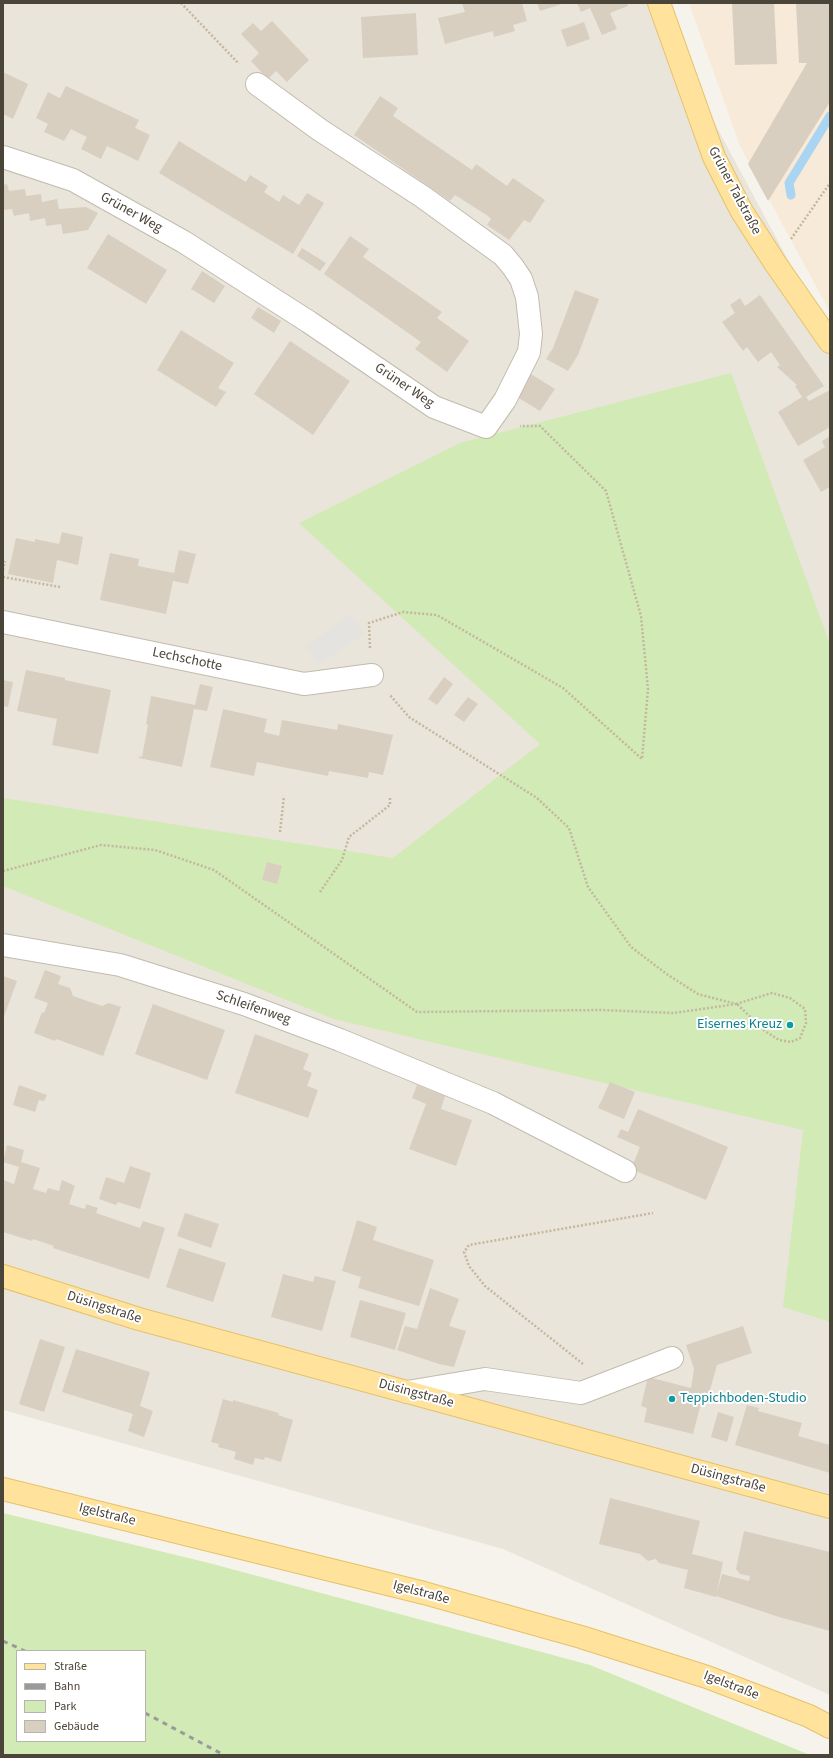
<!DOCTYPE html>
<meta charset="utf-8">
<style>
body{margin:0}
#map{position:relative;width:833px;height:1758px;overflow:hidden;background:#f6f3ec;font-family:"Source Sans 3",sans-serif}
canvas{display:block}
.frame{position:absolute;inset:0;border:4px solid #4b4439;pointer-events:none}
.legend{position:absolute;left:16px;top:1650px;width:130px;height:92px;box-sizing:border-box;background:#fff;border:1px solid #b7b4b0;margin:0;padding:5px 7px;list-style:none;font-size:12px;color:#4b4439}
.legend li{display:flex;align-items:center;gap:8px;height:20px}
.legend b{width:20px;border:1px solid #b7b4b0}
</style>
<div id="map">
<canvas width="833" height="1758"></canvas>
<div class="frame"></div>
<ul class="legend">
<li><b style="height:5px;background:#ffe39c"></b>Straße</li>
<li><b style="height:5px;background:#9a9a9a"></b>Bahn</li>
<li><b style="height:11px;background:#d2eab5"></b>Park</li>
<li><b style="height:11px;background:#d8cfc1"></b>Gebäude</li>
</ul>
</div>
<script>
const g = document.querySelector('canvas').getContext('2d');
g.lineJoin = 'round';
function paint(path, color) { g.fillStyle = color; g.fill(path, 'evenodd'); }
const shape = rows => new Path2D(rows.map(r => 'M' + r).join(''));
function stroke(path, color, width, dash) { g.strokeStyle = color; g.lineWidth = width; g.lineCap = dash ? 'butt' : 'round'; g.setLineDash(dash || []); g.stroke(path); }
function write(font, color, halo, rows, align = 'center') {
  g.font = font + ' "Source Sans 3",sans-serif'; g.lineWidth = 4; g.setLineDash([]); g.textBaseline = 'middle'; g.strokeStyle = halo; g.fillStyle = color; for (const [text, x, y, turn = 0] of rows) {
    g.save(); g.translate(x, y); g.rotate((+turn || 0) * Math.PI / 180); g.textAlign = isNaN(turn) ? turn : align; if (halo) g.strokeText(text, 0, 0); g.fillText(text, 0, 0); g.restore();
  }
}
paint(shape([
 [3,3,650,3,830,338,830,1695,503,1549,3,1410]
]), '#eae5da');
paint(shape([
 [689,3,830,3,830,312,740,146]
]), '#f7ead8');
paint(shape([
 [731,373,830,644,830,1322,783,1307,803,1130,334,1019,3,886,3,798,393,858,540,744,299,523,460,443],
 [3,1513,209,1563,590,1665,810,1755,3,1755],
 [17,1651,145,1651,145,1741,17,1741]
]), '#d2eab5');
paint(shape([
 [351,614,364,634,318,665,305,646]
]), '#e5e3e0');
stroke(shape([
 [791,195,789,183,830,116]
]), '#a9d4f2', 9);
paint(shape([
 [462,3,522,3,527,21,513,25,515,31,494,37,493,31,445,44,438,18,465,12],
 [537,3,565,3,540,11],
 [577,3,627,3,628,6,610,13,617,29,602,35,590,8,581,12],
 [732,3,774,3,777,64,735,65],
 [796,3,830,3,830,102,768,201,748,164,807,63,799,63],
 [416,13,418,55,363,58,361,17],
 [272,21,309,60,287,82,276,71,268,79,251,61,259,53,241,34,253,23,261,31],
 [584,22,590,39,567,47,561,30],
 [3,72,28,84,13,119,3,114],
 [66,86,139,120,135,128,150,135,138,161,107,146,101,159,81,149,87,137,71,129,64,141,44,132,48,124,36,118,48,92,60,98],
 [380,96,398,108,393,116,472,170,476,164,507,186,513,178,545,200,530,223,524,220,509,240,487,225,491,219,488,216,455,195,450,201,354,135],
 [179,141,246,182,250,175,268,186,264,192,279,202,283,195,299,205,307,193,324,203,293,254,159,173],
 [7,184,9,191,25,189,26,196,41,194,42,202,57,199,59,209,86,207,98,213,88,230,63,234,61,224,46,226,45,218,30,221,29,213,14,216,12,209,3,210,3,185],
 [108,234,167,270,146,304,87,268],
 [350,236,369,249,363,257,442,312,437,318,469,341,447,372,415,349,421,342,324,274],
 [302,248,326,263,320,271,297,256],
 [202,271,225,286,214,303,191,289],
 [575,290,599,299,578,355,568,371,546,359,553,348],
 [760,295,824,386,806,397,809,401,830,390,830,427,798,446,778,412,802,397,795,386,797,385,777,367,780,365,771,352,758,362,747,347,743,351,722,322,735,313,730,305,740,298,745,306],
 [258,307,281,321,274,333,251,318],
 [181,330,234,363,218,388,226,392,216,407,157,370],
 [290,341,350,381,313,435,254,394],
 [531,374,555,389,540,411,517,397],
 [830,436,830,487,821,492,803,460,825,447,822,441],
 [62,532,83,537,78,565,57,560,53,583,8,574,16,538,35,542,35,539,59,544],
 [179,550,196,554,188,584,173,581,166,614,100,600,110,553,139,559,138,566,174,573],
 [26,670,65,678,65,680,111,690,98,754,52,745,57,719,17,711],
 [444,677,453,684,437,705,428,699],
 [3,680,13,682,8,707,3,706],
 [200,684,213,687,207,711,194,709,182,767,139,758,139,756,142,757,148,725,146,724,151,696,195,705],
 [468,697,478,704,464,722,454,715],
 [223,709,267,719,264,732,279,736,282,720,337,730,338,724,393,735,383,775,369,772,368,778,329,771,328,776,257,762,254,776,210,767],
 [267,862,282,866,277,884,262,880],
 [45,970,61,976,58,984,70,988,73,996,102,1006,109,1003,121,1007,103,1056,56,1039,55,1041,34,1033,42,1012,44,1013,48,1003,34,998],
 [3,976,17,981,3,1019],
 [153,1004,225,1030,207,1080,135,1054],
 [255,1034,309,1054,303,1069,312,1073,307,1086,318,1090,308,1118,235,1093],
 [610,1082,635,1092,624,1119,598,1108],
 [19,1085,47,1095,44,1101,39,1100,35,1112,13,1105],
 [417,1085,445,1096,441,1109,472,1120,456,1166,409,1149,426,1104,412,1098],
 [638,1109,728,1147,706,1200,631,1169,640,1147,617,1137,621,1129,628,1132],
 [7,1145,24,1150,21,1162,40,1168,33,1189,46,1193,48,1188,59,1191,62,1180,75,1186,69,1204,85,1209,86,1204,98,1208,96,1213,140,1228,143,1221,165,1228,149,1279,53,1248,54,1246,33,1239,32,1241,3,1232,3,1180,14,1184,19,1167,3,1162],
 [130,1166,151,1173,140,1209,118,1202,116,1205,99,1199,106,1177,124,1183],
 [185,1213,219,1224,211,1248,177,1236],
 [357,1220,377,1227,373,1240,434,1260,419,1306,358,1288,361,1277,342,1271],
 [179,1248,226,1263,213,1302,166,1287],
 [283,1274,313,1282,315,1276,336,1281,322,1331,271,1317],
 [430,1288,459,1299,449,1326,466,1331,454,1367,439,1364,397,1350,405,1326,417,1329],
 [360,1300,406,1313,395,1350,350,1337],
 [743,1326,752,1353,717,1365,709,1394,704,1392,693,1434,644,1422,647,1408,641,1406,648,1377,691,1388,694,1369,686,1345],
 [40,1339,65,1347,44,1412,19,1404],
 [76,1349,150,1372,140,1406,153,1411,144,1437,128,1431,133,1414,62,1392],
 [223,1399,233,1402,233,1400,279,1413,278,1415,293,1420,281,1462,265,1457,264,1460,255,1458,253,1465,234,1459,236,1452,218,1447,219,1444,211,1442],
 [747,1405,759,1408,758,1411,802,1423,798,1436,830,1445,830,1473,735,1445],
 [718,1412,734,1417,727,1442,711,1437],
 [610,1498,700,1521,692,1554,723,1562,716,1597,684,1588,688,1570,659,1563,656,1559,648,1561,640,1554,599,1544],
 [744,1531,830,1552,830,1631,779,1617,716,1596,722,1574,749,1581,750,1576,740,1574,736,1569]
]), '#d8cfc1');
const minor = shape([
 [3,157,73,180,184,242,309,322,434,407,486,427,505,400,529,352,531,334,527,297,521,279,513,267,503,255,423,197,320,130,257,84],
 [3,622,304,684,372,675],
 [3,945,120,965,244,1004,340,1040,493,1103,625,1171],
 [407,1392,485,1379,581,1393,672,1358]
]);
const major = shape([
 [659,3,714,157,741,210,775,263,830,342],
 [3,1276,139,1319,830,1507],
 [3,1489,424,1593,581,1637,707,1677,809,1716,830,1727]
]);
stroke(minor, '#c2bbae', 24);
stroke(major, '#e6c16a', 24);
stroke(shape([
 [181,3,239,64],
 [791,239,830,183],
 [3,570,5,561],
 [3,577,60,587],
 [370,648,369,623,403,612,437,615,563,688,642,759,648,689,641,616,606,491,540,426,520,426],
 [280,832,284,796],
 [3,871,101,845,155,850,214,870,417,1012,601,1010,674,1013,736,1004,698,994,668,975,631,947,588,887,569,828,537,798,409,717,389,694],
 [320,892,342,860,349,837,390,805,390,796],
 [736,1004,772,993,790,998,805,1009,806,1023,800,1038,791,1042,779,1040,765,1031,737,1004],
 [583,1364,485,1286,469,1266,464,1252,469,1245,653,1213]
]), '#c4b79f', 2.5, [2, 2]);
stroke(minor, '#fff', 22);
stroke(major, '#ffe39c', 22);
stroke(shape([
 [3,1641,25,1651],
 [145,1713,224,1755]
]), '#9a9a9a', 3, [5, 5]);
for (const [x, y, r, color] of [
 [790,1025,4,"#0f9aa8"],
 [672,1399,4,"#0f9aa8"]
]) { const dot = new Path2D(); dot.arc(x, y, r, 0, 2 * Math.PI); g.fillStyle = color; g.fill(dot); stroke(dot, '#fff', 1.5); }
write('14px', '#4b4439', '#fff', [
 ["Grüner Talstraße",734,191,62],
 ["Grüner Weg",131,213,29],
 ["Grüner Weg",404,386,34],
 ["Lechschotte",187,660,12],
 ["Schleifenweg",253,1008,19],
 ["Düsingstraße",104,1308,18],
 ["Düsingstraße",416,1394,15],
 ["Düsingstraße",728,1479,15],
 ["Igelstraße",107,1515,14],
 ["Igelstraße",421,1593,15],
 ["Igelstraße",731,1686,21]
]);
write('14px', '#0d838f', '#fff', [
 ["Eisernes Kreuz",782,1025],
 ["Teppichboden-Studio",680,1399,"left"]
], 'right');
</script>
